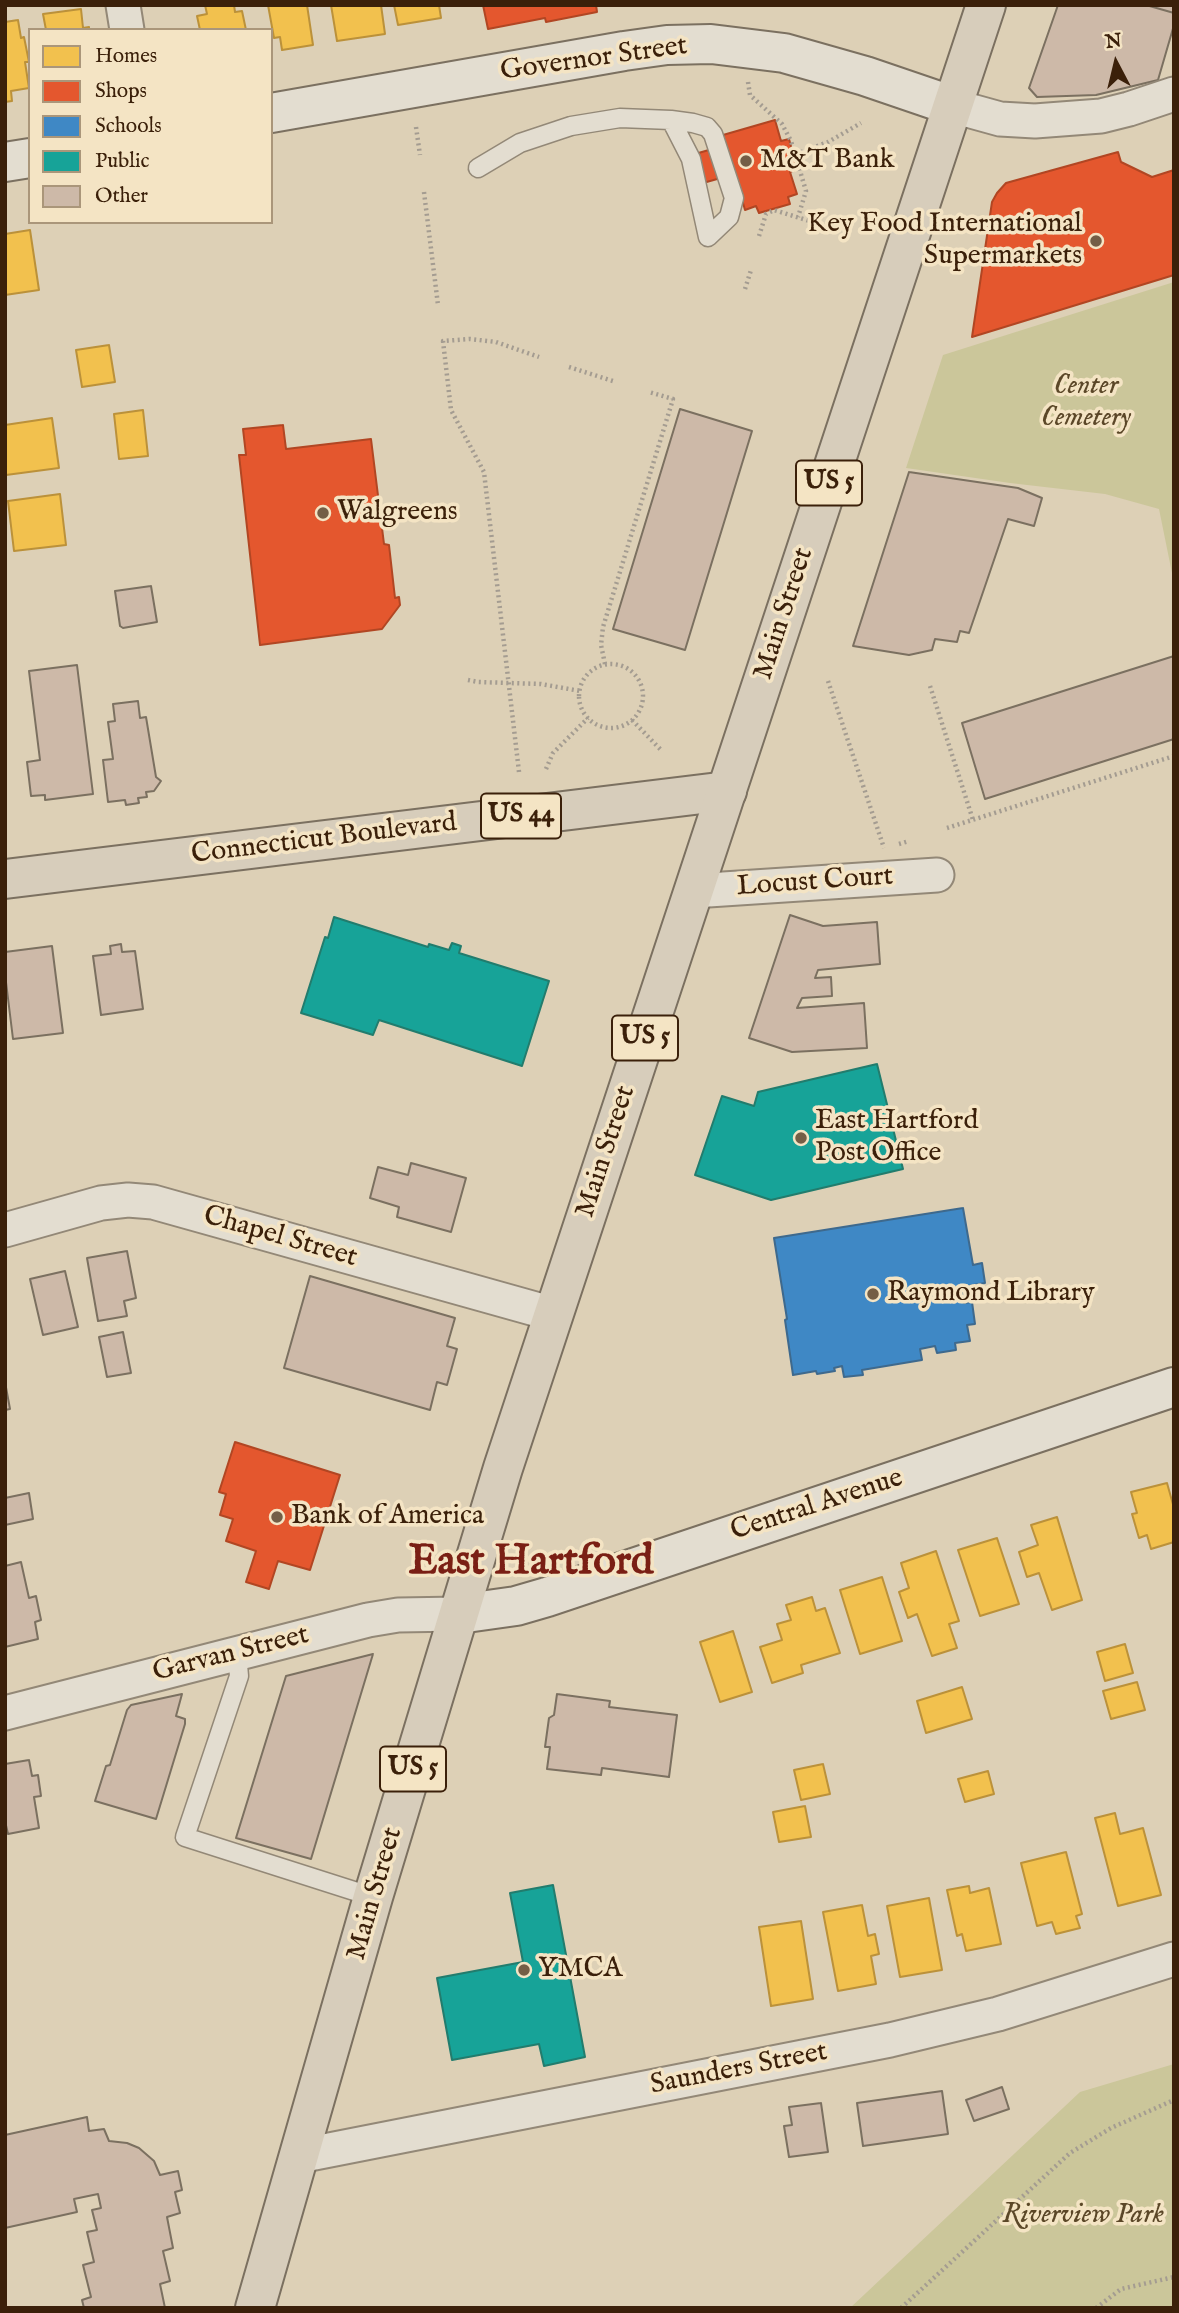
<!DOCTYPE html>
<style>
body{margin:0}
#map{position:relative;width:1179px;height:2313px;overflow:hidden;background:#ddd0b6;font-family:"IM FELL English",serif}
canvas{display:block}
.frame{position:absolute;inset:0;border:7px solid #3b200a;pointer-events:none}
.legend{position:absolute;left:28px;top:28px;width:245px;height:196px;box-sizing:border-box;background:#f4e4c4;border:2px solid #aa967a;margin:0;padding:9px 12px;list-style:none;font-size:21px;color:#3b200a}
.legend li{display:flex;align-items:center;gap:14px;height:35px}
.legend b{width:35px;border:2px solid #aa967a}
.north{position:absolute;left:1081px;top:28px;width:70px;height:70px;-webkit-text-stroke:5px #f4e4c4;paint-order:stroke;rotate:353deg;font-size:19px;font-weight:700;line-height:28px;text-align:center;color:#3b200a}
.north::after{content:'';display:block;margin:auto;width:24px;height:32px;background:#3b200a;clip-path:polygon(50% 0,100% 100%,50% 72%,0 100%)}
</style>
<div id="map">
<canvas width="1179" height="2313"></canvas>
<div class="frame"></div>
<ul class="legend">
<li><b style="height:19px;background:#f2c14e"></b>Homes</li>
<li><b style="height:19px;background:#e4572e"></b>Shops</li>
<li><b style="height:19px;background:#3f88c5"></b>Schools</li>
<li><b style="height:19px;background:#17a398"></b>Public</li>
<li><b style="height:19px;background:#cdb9a8"></b>Other</li>
</ul>
<div class="north">N</div>
</div>
<script>
const g = document.querySelector('canvas').getContext('2d');
g.lineJoin = 'round';
function paint(path, color) { g.fillStyle = color; g.fill(path, 'evenodd'); }
const shape = rows => new Path2D(rows.map(r => 'M' + r).join(''));
function stroke(path, color, width, dash) { g.strokeStyle = color; g.lineWidth = width; g.lineCap = dash ? 'butt' : 'round'; g.setLineDash(dash || []); g.stroke(path); }
function write(font, color, halo, rows, align = 'center') {
  g.font = font + ' "IM FELL English",serif'; g.lineWidth = 7; g.setLineDash([]); g.textBaseline = 'middle'; g.strokeStyle = halo; g.fillStyle = color; for (const [text, x, y, turn = 0] of rows) {
    g.save(); g.translate(x, y); g.rotate((+turn || 0) * Math.PI / 180); g.textAlign = isNaN(turn) ? turn : align; if (halo) g.strokeText(text, 0, 0); g.fillText(text, 0, 0); g.restore();
  }
}
paint(shape([
 [1174,282,1174,583,1159,509,1105,494,1010,483,906,468,943,355],
 [1174,2064,1174,2308,850,2308,1080,2092]
]), '#cbc69a');
const homes = shape([
 [205,5,234,5,235,12,242,11,246,30,200,30,197,16,207,14,205,5],
 [268,5,307,5,313,45,282,50,280,37,274,38,268,5],
 [331,5,381,5,385,34,337,41,331,5],
 [394,5,439,5,441,18,398,25,394,5],
 [81,9,83,28,89,27,89,30,46,30,43,14,81,9],
 [18,20,21,38,24,37,29,62,25,62,29,88,11,91,12,101,5,102,5,22,18,20],
 [30,230,39,290,5,295,5,234,30,230],
 [109,345,115,382,82,387,76,350,109,345],
 [143,410,148,456,119,459,114,414,143,410],
 [52,418,59,468,6,475,5,425,52,418],
 [60,494,66,545,14,551,8,501,60,494],
 [1167,1483,1174,1508,1174,1542,1151,1549,1147,1535,1139,1538,1132,1514,1137,1513,1131,1492,1167,1483],
 [1057,1517,1082,1600,1052,1610,1039,1573,1027,1577,1019,1552,1038,1545,1031,1525,1057,1517],
 [997,1538,1019,1604,980,1616,958,1550,997,1538],
 [936,1551,959,1621,949,1624,957,1648,932,1656,917,1614,908,1618,899,1592,909,1588,901,1563,936,1551],
 [882,1577,902,1641,860,1654,840,1590,882,1577],
 [812,1597,816,1611,825,1608,840,1653,801,1665,803,1673,772,1683,760,1647,782,1640,777,1624,791,1620,786,1605,812,1597],
 [733,1631,752,1692,720,1702,700,1642,733,1631],
 [1125,1644,1133,1673,1105,1681,1097,1652,1125,1644],
 [1137,1682,1145,1710,1111,1719,1103,1691,1137,1682],
 [962,1687,972,1719,926,1733,917,1701,962,1687],
 [823,1764,830,1794,801,1800,794,1770,823,1764],
 [988,1771,994,1794,965,1802,958,1779,988,1771],
 [805,1806,811,1837,779,1842,773,1812,805,1806],
 [1115,1813,1120,1834,1143,1828,1161,1895,1118,1906,1095,1818,1115,1813],
 [1066,1852,1082,1914,1076,1916,1080,1928,1056,1934,1052,1922,1037,1926,1021,1863,1066,1852],
 [969,1886,970,1893,989,1888,1001,1944,966,1951,962,1934,957,1936,947,1890,969,1886],
 [929,1898,942,1970,900,1977,887,1906,929,1898],
 [862,1905,868,1936,875,1934,879,1954,871,1956,876,1984,838,1991,823,1912,862,1905],
 [801,1921,813,1999,771,2006,759,1927,801,1921]
]);
paint(homes, '#f2c14e');
stroke(homes, '#bb913a', 2);
const shops = shape([
 [483,5,596,5,597,12,546,22,545,18,488,29,483,5],
 [775,120,781,141,789,139,797,169,790,172,797,194,788,197,790,204,759,213,756,206,745,210,735,174,703,183,695,154,726,145,723,135,775,120],
 [1118,152,1121,162,1152,177,1174,170,1174,275,972,337,992,202,997,193,1006,183,1118,152],
 [283,425,286,449,371,439,384,544,389,545,395,598,399,597,400,605,382,629,260,645,239,455,246,455,243,429,283,425],
 [235,1442,340,1475,310,1570,278,1561,269,1589,246,1582,256,1551,226,1541,233,1519,220,1515,226,1494,219,1492,235,1442]
]);
paint(shops, '#e4572e');
stroke(shops, '#b14623', 2);
const schools = shape([
 [963,1208,973,1265,982,1263,985,1283,962,1287,964,1303,972,1302,975,1324,967,1325,970,1341,955,1343,956,1350,937,1353,935,1346,920,1349,922,1360,862,1370,863,1375,844,1377,842,1366,834,1368,835,1371,817,1374,816,1371,793,1375,785,1320,787,1319,774,1238,963,1208]
]);
paint(schools, '#3f88c5');
stroke(schools, '#3e698d', 2);
const public = shape([
 [334,917,428,947,429,944,449,950,452,943,461,946,459,953,549,981,522,1066,379,1020,373,1035,301,1013,325,937,328,938,334,917],
 [877,1064,903,1169,771,1200,695,1175,722,1096,754,1106,758,1092,877,1064],
 [553,1885,585,2057,544,2066,539,2044,452,2060,437,1978,523,1962,510,1893,553,1885]
]);
paint(public, '#17a398');
stroke(public, '#227c6d', 2);
const building = shape([
 [1058,5,1146,5,1174,13,1174,25,1158,80,1096,95,1037,97,1029,88,1058,5],
 [1146,5,1174,5,1174,13,1146,5],
 [680,409,752,431,685,650,613,629,680,409],
 [909,472,1018,488,1042,498,1034,526,1008,519,969,633,960,631,957,642,935,639,932,650,909,655,853,646,909,472],
 [151,586,157,622,123,628,120,626,115,591,151,586],
 [1174,656,1174,739,985,799,962,723,1174,656],
 [77,665,93,794,45,800,45,795,31,796,27,762,40,760,29,671,77,665],
 [138,701,140,718,146,717,156,777,161,781,154,791,146,792,147,797,138,798,139,803,126,805,125,800,108,802,103,760,113,759,108,722,115,721,113,704,138,701],
 [790,915,823,926,877,922,880,964,818,970,815,978,831,977,832,996,802,998,797,1008,864,1003,867,1048,792,1052,749,1038,790,915],
 [121,944,122,952,135,951,143,1009,101,1015,93,956,111,954,110,946,121,944],
 [52,946,63,1033,13,1039,5,974,5,952,52,946],
 [411,1163,466,1178,451,1232,397,1217,399,1207,370,1198,378,1167,408,1175,411,1163],
 [127,1251,136,1298,124,1301,127,1316,98,1321,87,1258,127,1251],
 [65,1271,78,1327,43,1335,30,1279,65,1271],
 [310,1276,455,1318,447,1346,457,1349,447,1385,437,1382,430,1410,284,1368,310,1276],
 [123,1332,131,1373,107,1377,99,1337,123,1332],
 [5,1382,10,1409,5,1410,5,1382],
 [29,1493,33,1519,5,1525,5,1498,29,1493],
 [21,1562,29,1598,36,1596,41,1620,35,1622,38,1639,5,1647,5,1566,21,1562],
 [373,1654,311,1859,236,1838,286,1676,373,1654],
 [182,1694,176,1716,185,1719,185,1724,156,1819,95,1801,106,1766,110,1765,127,1710,131,1705,182,1694],
 [557,1694,610,1701,609,1707,677,1715,669,1777,602,1768,601,1775,547,1769,550,1747,545,1747,549,1718,554,1715,557,1694],
 [29,1760,32,1776,38,1775,41,1796,34,1797,39,1828,8,1834,5,1821,5,1764,29,1760],
 [1002,2087,1009,2109,974,2121,966,2100,1002,2087],
 [942,2091,948,2134,863,2146,857,2103,942,2091],
 [821,2103,828,2152,789,2157,784,2126,792,2125,789,2107,821,2103],
 [87,2117,89,2131,104,2129,109,2141,127,2143,139,2148,154,2161,160,2175,178,2171,182,2190,175,2192,180,2213,167,2217,173,2248,163,2251,170,2281,160,2284,165,2308,84,2308,82,2300,91,2297,83,2265,94,2262,87,2232,97,2230,92,2210,101,2208,98,2194,74,2199,77,2212,5,2228,5,2135,87,2117]
]);
paint(building, '#cdb9a8');
stroke(building, '#7b7060', 2);
const lane = shape([
 [478,168,520,143,571,126,620,118,671,120,693,123,707,127,713,134,734,198,729,217,708,237,691,159,671,120],
 [237,1654,239,1676,185,1837,373,1897]
]);
const street = shape([
 [123,5,127,30],
 [953,106,1000,119,1035,121,1101,116,1129,109,1174,94],
 [693,891,937,875],
 [5,1230,101,1203,128,1200,153,1202,553,1314],
 [5,1713,368,1620,398,1615,459,1614],
 [299,2156,890,2040,998,2014,1174,1959]
]);
const secondary = shape([
 [271,113,624,51,667,45,711,44,784,53,865,76,953,106],
 [5,162,30,158],
 [459,1614,516,1606,547,1597,1174,1387]
]);
const primary = shape([
 [5,879,727,791]
]);
const highway = shape([
 [255,2308,373,1897,503,1468,986,5]
]);
stroke(lane, '#938877', 21);
stroke(street, '#938877', 37);
stroke(secondary, '#7b7060', 42);
stroke(primary, '#7b7060', 42);
stroke(highway, '#7b7060', 42);
stroke(shape([
 [748,82,750,95,782,124,791,141,806,191,798,217],
 [416,127,420,155],
 [796,154,828,142,861,123],
 [424,192,438,305],
 [759,236,766,214,774,210,845,232],
 [745,289,751,270],
 [569,367,616,382],
 [605,664,601,645,603,627,673,399,649,392],
 '579 696a32 32 0 1 1 64 0a32 32 0 1 1-64 0Z',
 [468,680,478,682,541,684,580,691],
 [828,681,884,848],
 [930,686,973,820],
 [632,720,661,750],
 [546,769,553,753,588,718],
 [519,772,484,472,451,410,443,341,470,339,496,342,539,357],
 [947,828,1174,756],
 [899,844,909,841],
 [901,2308,1070,2153,1111,2128,1174,2100],
 [1096,2308,1121,2289,1174,2277]
]), '#a49c91', 4.5, [2, 3.5]);
stroke(lane, '#e3ddd0', 18);
stroke(street, '#e3ddd0', 33);
stroke(secondary, '#e3ddd0', 38);
stroke(primary, '#d7cdbb', 38);
stroke(highway, '#d7cdbb', 38);
for (const [x, y, r, color] of [
 [746,161,7,"#745e46"],
 [1096,241,7,"#745e46"],
 [323,513,7,"#745e46"],
 [801,1138,7,"#745e46"],
 [873,1294,7,"#745e46"],
 [277,1517,7,"#745e46"],
 [524,1970,7,"#745e46"]
]) { const dot = new Path2D(); dot.arc(x, y, r, 0, 2 * Math.PI); g.fillStyle = color; g.fill(dot); stroke(dot, '#f4e4c4', 2.5); }
for (const [x, y, w] of [
 [829,483,66],
 [521,816,80],
 [645,1038,66],
 [413,1769,66]
]) { const box = new Path2D(); box.roundRect(x - w / 2, y - 22.5, w, 45, 5); g.fillStyle = '#f4e4c4'; g.fill(box); stroke(box, '#3b200a', 2); }
write('bold 26px', '#3b200a', null, [
 ["US 5",829,483],
 ["US 44",521,816],
 ["US 5",645,1038],
 ["US 5",413,1769]
]);
write('28px', '#3b200a', '#f4e4c4', [
 ["Governor Street",594,60,-8],
 ["Main Street",785,614,-72],
 ["Connecticut Boulevard",324,840,-7],
 ["Locust Court",815,883,-4],
 ["Main Street",607,1152,-72],
 ["Chapel Street",280,1238,16],
 ["Central Avenue",817,1506,-18],
 ["Garvan Street",231,1655,-14],
 ["Main Street",376,1894,-74],
 ["Saunders Street",739,2070,-11]
]);
write('28px', '#3b200a', '#f4e4c4', [
 ["M&T Bank",760,161],
 ["Key Food International",1082,225,"right"],
 ["Supermarkets",1082,257,"right"],
 ["Walgreens",337,513],
 ["East Hartford",815,1122],
 ["Post Office",815,1154],
 ["Raymond Library",887,1294],
 ["Bank of America",291,1517],
 ["YMCA",538,1970]
], 'left');
write('italic 28px', '#5b4728', '#f4e4c4', [
 ["Center",1086,387],
 ["Cemetery",1086,419],
 ["Riverview Park",1083,2216]
]);
write('bold 42px', '#7a1f14', '#f4e4c4', [
 ["East Hartford",531,1564]
]);
</script>
